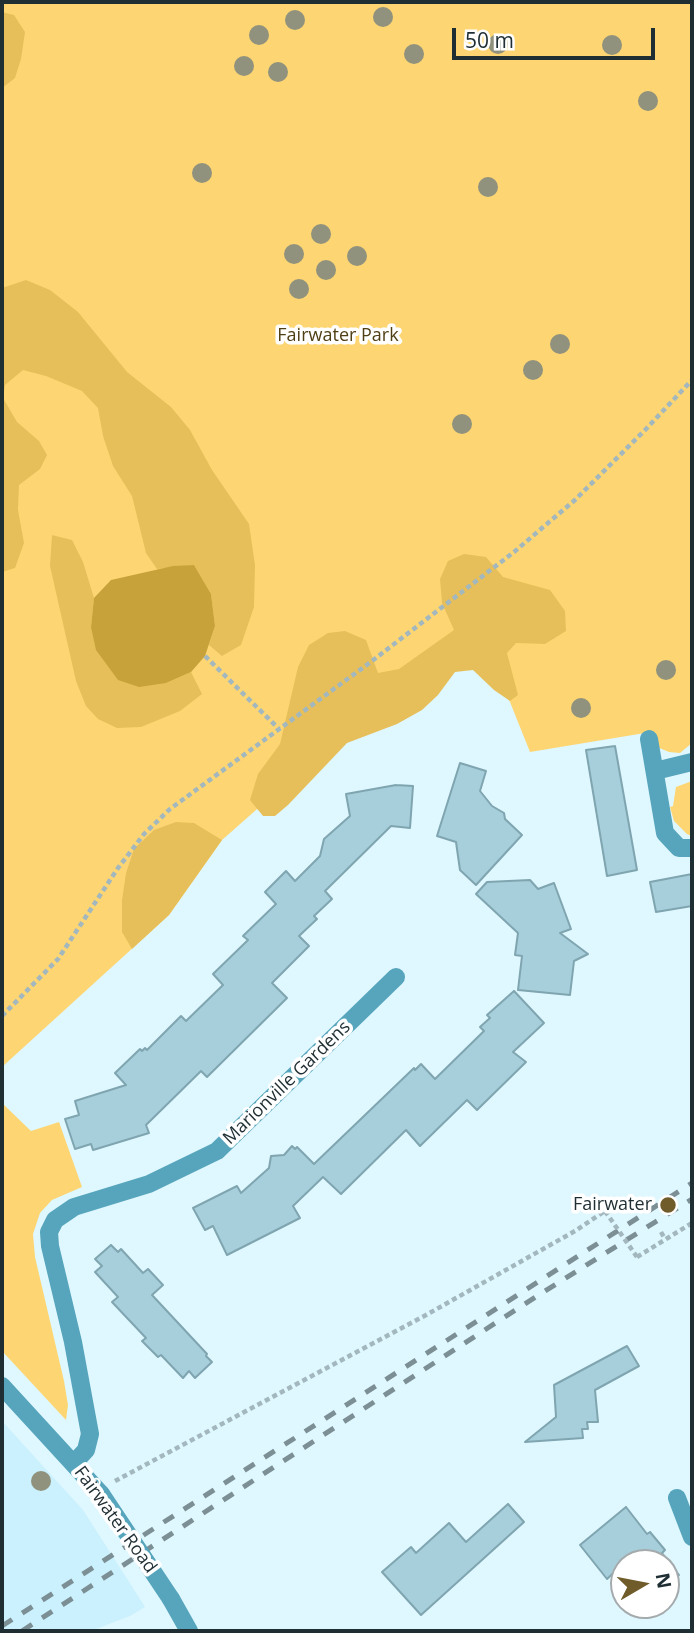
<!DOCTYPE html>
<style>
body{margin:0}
#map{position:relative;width:694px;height:1633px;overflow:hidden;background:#dff7fe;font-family:"Open Sans",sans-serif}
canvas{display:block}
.frame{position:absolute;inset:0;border:4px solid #1f2e33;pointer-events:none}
.north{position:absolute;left:610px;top:1549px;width:70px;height:70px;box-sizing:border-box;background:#fff;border:2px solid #a5abad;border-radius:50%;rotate:80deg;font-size:19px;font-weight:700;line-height:28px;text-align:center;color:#1f2e33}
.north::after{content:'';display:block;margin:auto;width:24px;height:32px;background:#705c2b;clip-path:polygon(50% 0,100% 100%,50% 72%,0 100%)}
.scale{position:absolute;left:452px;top:28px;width:203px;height:32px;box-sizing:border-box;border:4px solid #1f2e33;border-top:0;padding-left:9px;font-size:21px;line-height:24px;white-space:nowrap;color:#1f2e33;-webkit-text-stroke:5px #fff;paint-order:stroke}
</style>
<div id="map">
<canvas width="694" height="1633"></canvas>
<div class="frame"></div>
<div class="north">N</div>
<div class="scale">50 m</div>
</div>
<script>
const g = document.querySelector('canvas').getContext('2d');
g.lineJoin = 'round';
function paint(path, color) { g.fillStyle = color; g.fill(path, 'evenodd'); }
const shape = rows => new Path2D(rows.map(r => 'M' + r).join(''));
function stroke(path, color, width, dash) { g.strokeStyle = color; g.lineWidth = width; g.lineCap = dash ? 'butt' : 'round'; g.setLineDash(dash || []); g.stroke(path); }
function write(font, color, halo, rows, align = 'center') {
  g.font = font + ' "Open Sans",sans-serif'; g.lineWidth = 7; g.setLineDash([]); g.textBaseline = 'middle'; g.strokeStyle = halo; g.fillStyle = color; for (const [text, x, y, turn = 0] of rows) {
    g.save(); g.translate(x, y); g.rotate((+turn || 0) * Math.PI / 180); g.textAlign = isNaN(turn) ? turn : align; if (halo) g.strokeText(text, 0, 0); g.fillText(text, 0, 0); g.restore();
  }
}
paint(shape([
 [2,1421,83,1510,145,1607,130,1616,91,1631,2,1631]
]), '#caf1fd');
paint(shape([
 [2,2,692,2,692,743,680,753,669,752,657,747,651,732,530,752,494,662,481,638,366,713,222,840,169,915,2,1067],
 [692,781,692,836,687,834,674,821,670,807,673,806,676,787],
 [2,1103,31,1131,59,1122,82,1187,52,1200,40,1213,33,1234,35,1257,64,1381,68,1405,66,1420,2,1351]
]), '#fdd673');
paint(shape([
 [2,12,14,15,25,32,21,59,15,78,2,88],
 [26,280,50,290,78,312,127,372,171,407,190,430,212,470,249,524,255,565,254,607,241,645,222,656,209,645,215,626,211,594,194,565,157,569,146,553,132,496,113,466,103,436,98,408,82,391,46,376,23,370,5,385,3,398,17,422,39,441,47,455,40,469,19,485,18,510,24,543,15,568,2,572,2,288],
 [52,535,72,540,83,562,94,598,91,627,166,683,191,672,202,694,180,711,141,727,117,728,98,719,86,706,76,681,50,566],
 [464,554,486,557,503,577,550,590,565,611,566,631,545,644,516,643,507,653,518,695,510,701,494,690,473,670,455,672,438,695,422,710,397,724,347,743,288,805,275,816,263,816,250,800,258,774,280,744,298,667,309,645,328,633,345,631,366,640,378,673,399,669,454,630,442,603,440,579,448,561],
 [176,822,194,823,222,840,169,915,132,949,122,932,122,900,126,873,134,849,154,830]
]), '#e6bf5a');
paint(shape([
 [194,565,211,594,215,626,205,656,191,672,166,683,139,687,118,680,96,650,91,627,94,598,111,580,173,566]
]), '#c7a139');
const building = shape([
 [615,746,637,870,607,876,586,750,615,746],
 [460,763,486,771,480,791,492,806,504,813,505,819,522,835,476,885,460,870,456,842,437,836,460,763],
 [396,785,413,786,410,828,391,826,325,891,332,899,314,916,317,919,299,936,309,946,272,983,287,998,207,1077,201,1071,146,1125,149,1133,93,1150,91,1144,75,1149,65,1119,79,1115,75,1101,126,1085,115,1073,140,1049,142,1051,145,1048,147,1050,181,1016,186,1021,223,985,213,974,248,940,243,936,276,904,265,892,286,871,295,881,320,856,324,839,350,816,346,794,396,785],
 [692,874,692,906,656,912,650,882,692,874],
 [530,880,538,889,554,883,571,929,560,933,588,954,574,961,570,995,518,990,522,956,515,955,518,933,476,894,487,882,530,880],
 [514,991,544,1023,513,1052,526,1062,477,1110,467,1100,420,1146,406,1130,341,1194,323,1177,293,1206,300,1218,227,1255,213,1226,205,1230,193,1208,237,1186,241,1193,269,1168,271,1156,284,1155,292,1146,295,1149,297,1147,314,1164,414,1068,415,1070,421,1064,435,1079,484,1031,480,1027,490,1018,487,1015,514,991],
 [111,1245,118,1252,121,1249,143,1273,148,1269,163,1285,152,1295,207,1354,206,1356,212,1362,195,1378,189,1371,183,1378,161,1355,158,1357,142,1341,146,1338,112,1302,118,1297,95,1272,102,1266,95,1259,111,1245],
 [627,1346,639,1366,595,1390,598,1422,587,1422,588,1429,582,1429,583,1438,525,1442,556,1417,554,1385,627,1346],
 [508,1504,524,1522,421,1615,382,1572,411,1547,416,1553,449,1523,466,1542,508,1504],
 [626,1507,647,1534,650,1532,665,1550,662,1553,679,1575,666,1586,666,1563,644,1563,637,1555,624,1563,607,1579,580,1545,626,1507]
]);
paint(building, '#a7cedb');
stroke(building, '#7fa5b0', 2);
stroke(shape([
 [205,656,279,729],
 [2,1016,58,959,118,868,144,834,170,809,368,664,514,552,575,500,646,429,692,380],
 [661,1232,665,1239],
 [637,1257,692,1223],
 [115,1481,426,1315,575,1231,605,1211]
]), '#a2b7be', 4.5, [5, 3.5]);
stroke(shape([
 [649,739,665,833,679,848,692,848],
 [655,771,692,762],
 [2,1386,101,1494],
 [74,1463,86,1450,90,1434,73,1342,50,1246,49,1232,55,1220,74,1207,149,1184,217,1151,396,977],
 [677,1498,692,1537],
 [171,1599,189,1631]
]), '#56a5bc', 18);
stroke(shape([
 [2,1626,692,1183],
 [22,1631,537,1296,692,1199]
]), '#7c8f95', 5, [12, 12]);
stroke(shape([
 [605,1211,637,1257]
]), '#a2b7be', 4.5, [5, 3.5]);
stroke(shape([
 [101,1494,171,1599]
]), '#56a5bc', 18);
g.fillStyle = '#90927d';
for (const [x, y] of [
 [383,17],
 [295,20],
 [259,35],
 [498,44],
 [612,45],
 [414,54],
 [244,66],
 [278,72],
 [648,101],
 [202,173],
 [488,187],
 [321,234],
 [294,254],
 [357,256],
 [326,270],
 [299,289],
 [560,344],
 [533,370],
 [462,424],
 [666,670],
 [581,708],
 [41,1481]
]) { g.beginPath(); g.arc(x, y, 10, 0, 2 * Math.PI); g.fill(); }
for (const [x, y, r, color] of [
 [668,1205,9,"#705c2b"]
]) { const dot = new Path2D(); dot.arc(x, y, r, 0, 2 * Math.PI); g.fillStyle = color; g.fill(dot); stroke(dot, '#fff', 2.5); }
write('18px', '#4f3f14', '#fff', [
 ["Fairwater Park",338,336]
]);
write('18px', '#1f2e33', '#fff', [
 ["Marionville Gardens",287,1083,-44],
 ["Fairwater Road",115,1520,54]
]);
write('18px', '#1f2e33', '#fff', [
 ["Fairwater",652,1205]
], 'right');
</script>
